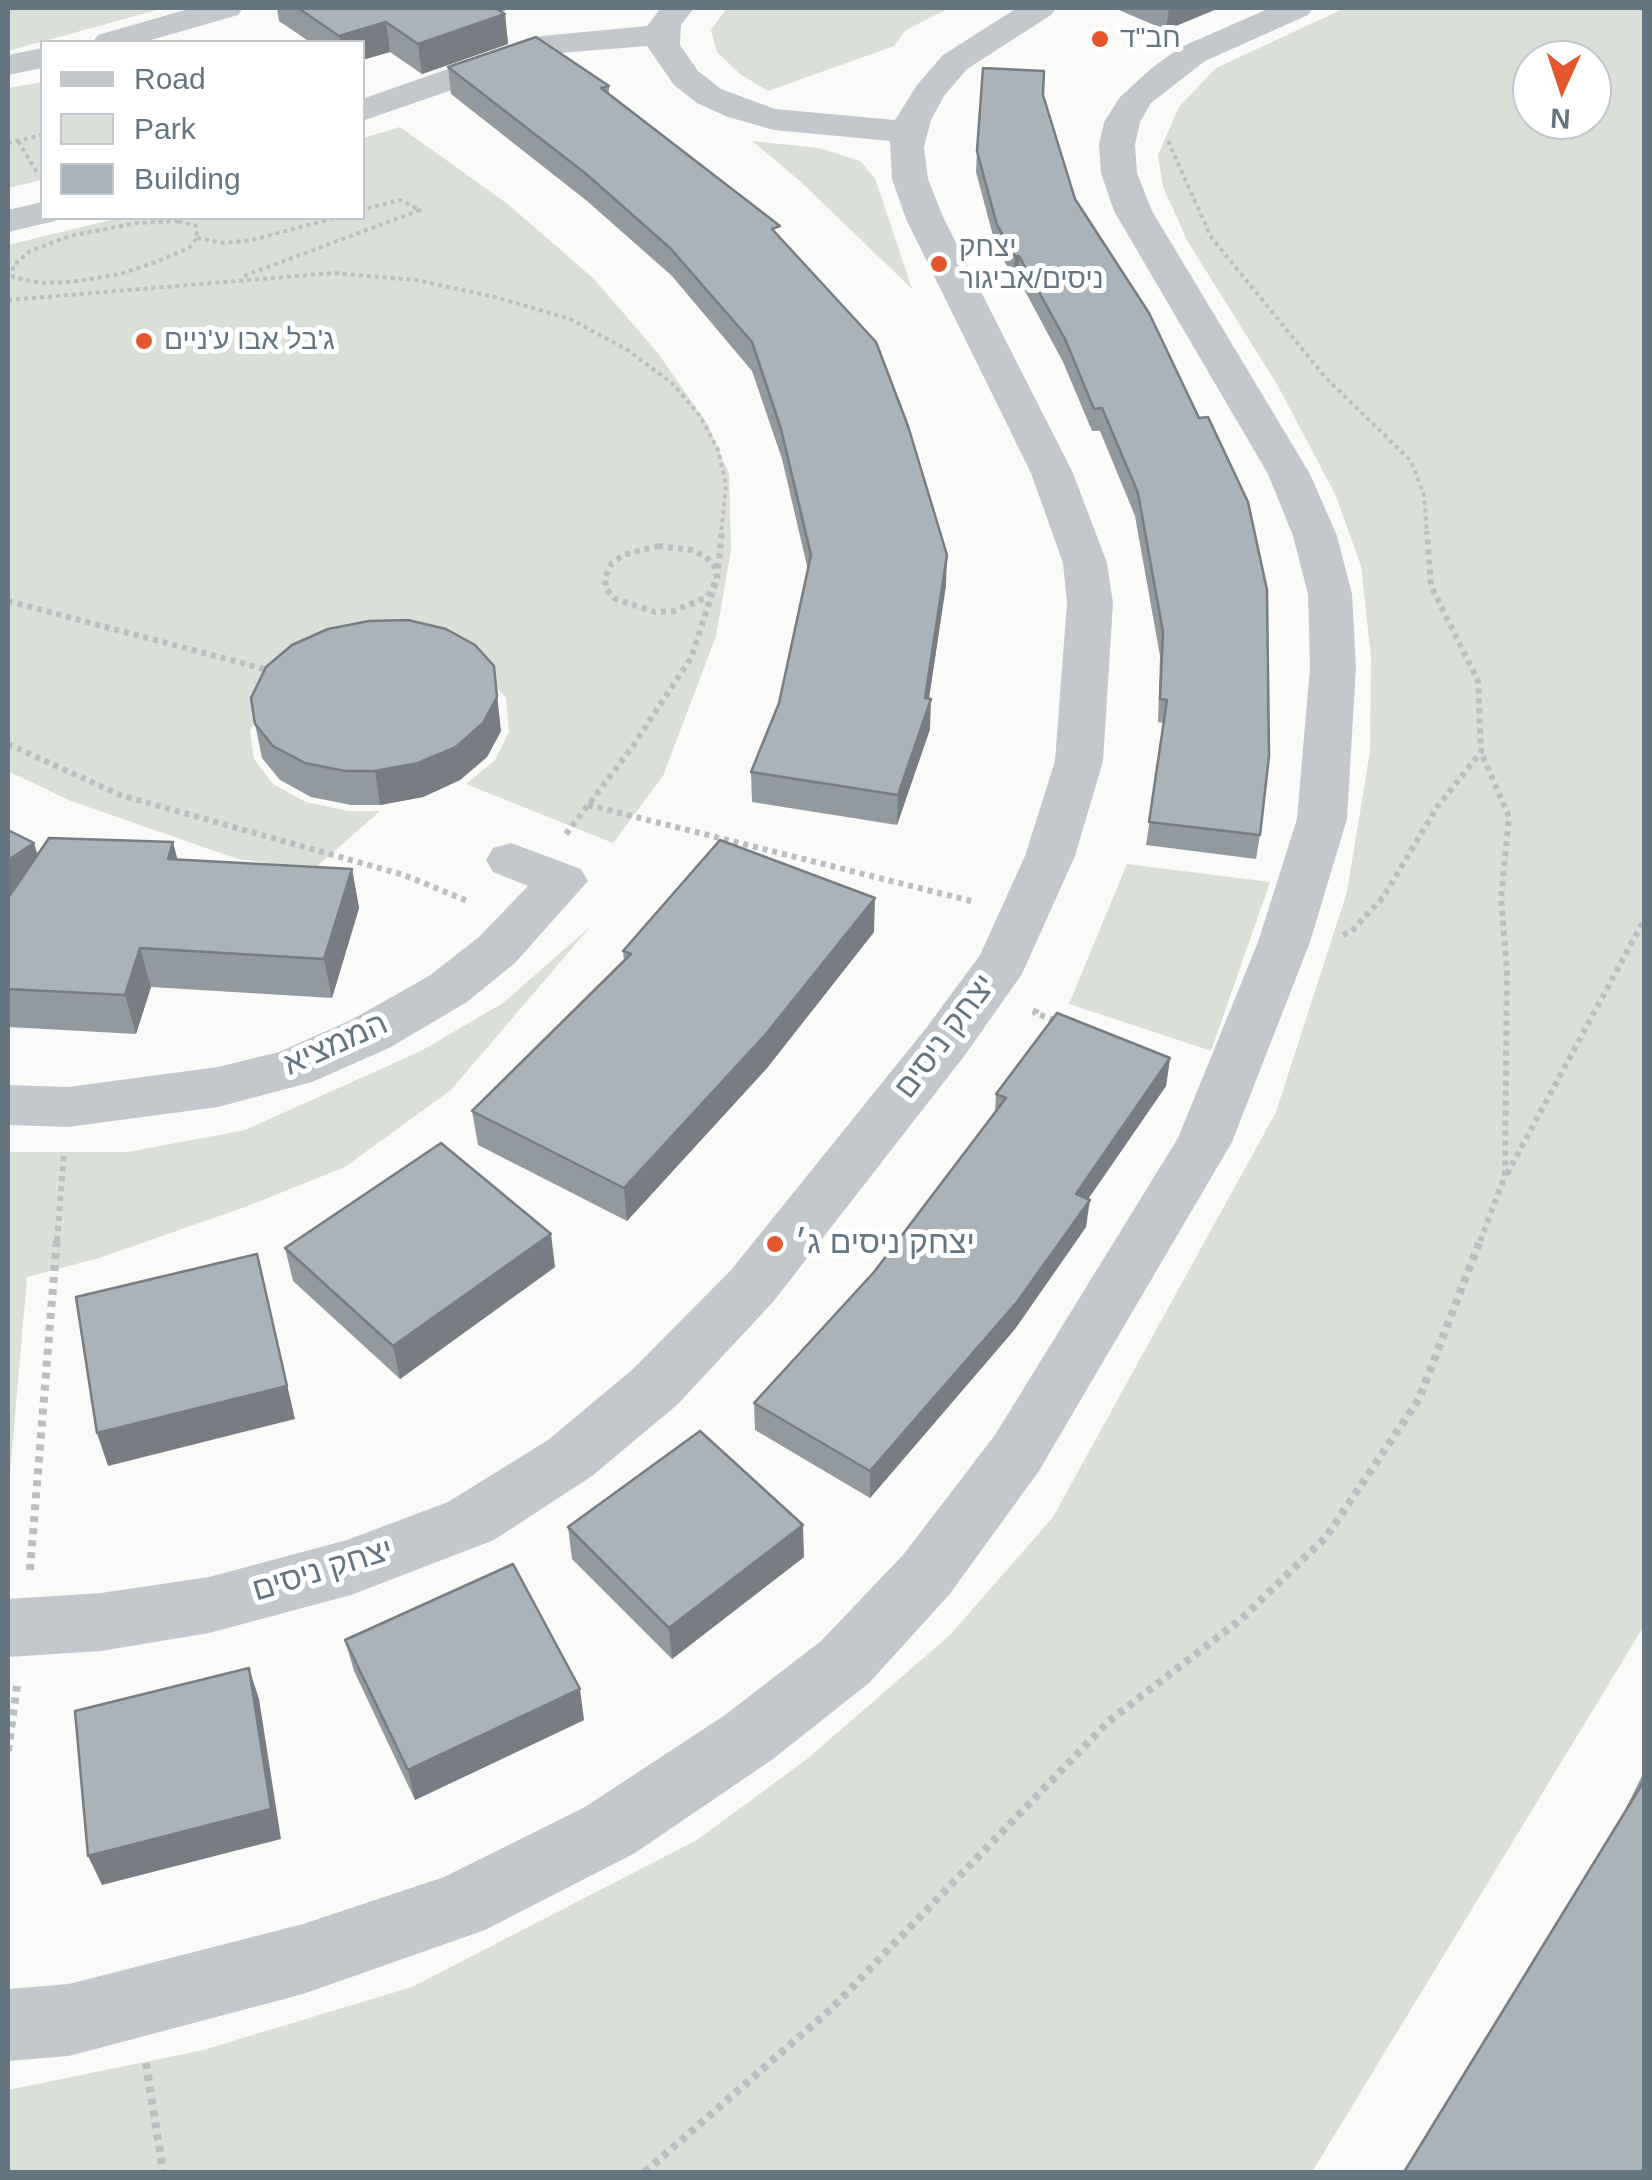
<!DOCTYPE html>
<meta charset="utf-8">
<style>
body{margin:0}
#map{position:relative;width:1652px;height:2180px;overflow:hidden;background:#fafaf8;font-family:Helvetica,sans-serif}
canvas{display:block}
.frame{position:absolute;inset:0;border:10px solid #657683;pointer-events:none}
.legend{position:absolute;left:40px;top:40px;width:325px;height:180px;box-sizing:border-box;background:#fff;border:2px solid #c1c8cd;margin:0;padding:12px 18px;list-style:none;font-size:30px;color:#657683}
.legend li{display:flex;align-items:center;gap:20px;height:50px}
.legend b{width:50px;border:2px solid #c1c8cd}
.north{position:absolute;left:1512px;top:40px;width:100px;height:100px;box-sizing:border-box;background:#fff;border:2px solid #c1c8cd;border-radius:50%;rotate:183deg;font-size:28px;font-weight:700;line-height:40px;text-align:center;color:#657683}
.north::after{content:'';display:block;margin:auto;width:35px;height:45px;background:#e4572e;clip-path:polygon(50% 0,100% 100%,50% 72%,0 100%)}
</style>
<div id="map">
<canvas width="1652" height="2180"></canvas>
<div class="frame"></div>
<ul class="legend">
<li><b style="height:12px;background:#c3c8cc"></b>Road</li>
<li><b style="height:28px;background:#dadfd7"></b>Park</li>
<li><b style="height:28px;background:#aab3b9"></b>Building</li>
</ul>
<div class="north">N</div>
</div>
<script>
const g = document.querySelector('canvas').getContext('2d');
g.lineJoin = 'round';
function paint(path, color) { g.fillStyle = color; g.fill(path, 'evenodd'); }
const shape = rows => new Path2D(rows.map(r => 'M' + r).join(''));
function stroke(path, color, width, dash) { g.strokeStyle = color; g.lineWidth = width; g.lineCap = dash ? 'butt' : 'round'; g.setLineDash(dash || []); g.stroke(path); }
function write(font, color, halo, rows, align = 'center') {
  g.font = font + ' Helvetica,Heebo,sans-serif'; g.lineWidth = 10; g.setLineDash([]); g.textBaseline = 'middle'; g.strokeStyle = halo; g.fillStyle = color; for (const [text, x, y, turn = 0] of rows) {
    g.save(); g.translate(x, y); g.rotate((+turn || 0) * Math.PI / 180); g.textAlign = isNaN(turn) ? turn : align; if (halo) g.strokeText(text, 0, 0); g.fillText(text, 0, 0); g.restore();
  }
}
paint(shape([
 [8,8,164,8,8,51],
 [727,8,949,8,906,30,894,46,768,91,740,74,717,52,711,30],
 [1345,8,1644,8,1644,1626,1312,2172,8,2172,8,2090,203,2050,412,1987,697,1840,807,1759,950,1635,1053,1517,1276,1112,1347,892,1370,751,1371,657,1361,566,1336,496,1278,386,1188,242,1163,187,1158,155,1179,107,1216,68],
 [1532,60,1592,60,1592,120,1532,120],
 [42,82,42,180,8,188,8,88],
 [400,127,509,205,594,279,657,352,708,425,729,474,731,550,716,636,663,776,613,843,466,784,495,760,509,732,506,698,486,675,265,699,250,731,254,759,273,784,306,802,348,811,380,811,314,869,238,859,71,801,8,771,8,245,119,218,362,218,363,138],
 [752,141,819,148,860,161,875,178,912,289,800,181],
 [1127,864,1270,882,1211,1051,1069,1004],
 [591,926,451,1090,345,1167,245,1207,99,1258,27,1277,8,1498,8,1152,128,1152,245,1130,421,1051,503,1003]
]), '#dadfd7');
stroke(shape([
 [18,141,38,174],
 [1168,141,1211,237,1325,377,1411,461,1424,495,1427,534],
 [8,143,42,135],
 [178,221,196,226,197,238,189,248,156,262,120,274,71,282,41,283,13,277,13,266,30,251,70,236,136,223,178,221],
 [197,238,224,243,252,240,334,218],
 [244,276,420,210,400,200,362,210],
 [8,300,333,273,415,280,495,297,570,319,626,349,673,384,700,416,718,450,726,485,721,534]
]), '#bbbfc2', 4, [4, 4]);
stroke(shape([
 [658,546,692,550,706,557,715,567,717,579,707,597,674,611,655,612,615,599,606,589,605,578,611,564,623,555,658,546],
 [8,601,272,671],
 [8,744,120,795,404,875,470,902],
 [588,805,975,902],
 [566,834,633,746,691,658,717,579,722,531],
 [1343,935,1352,931,1384,896,1437,807,1481,752,1478,681,1431,586,1427,531],
 [1037,1009,1035,1013,1057,1021],
 [1507,1174,1644,920],
 [57,1241,64,1154],
 [1480,1241,1505,1176,1507,970,1501,898,1509,817,1481,752]
]), '#bbbfc2', 6, [5, 5]);
stroke(shape([
 [30,1570,57,1238],
 [8,1751,17,1686],
 [146,2063,163,2172],
 [645,2172,832,2008,1109,1721,1240,1620,1326,1537,1419,1399,1481,1238]
]), '#bbbfc2', 8, [6, 6]);
paint(shape([
 [192,8,243,8,238,15,144,42,93,42,98,35,192,8],
 [661,8,694,8,681,25,680,45,698,71,721,89,775,109,895,120,917,85,943,55,1017,8,1056,8,1051,15,967,69,944,96,931,120,924,147,928,179,944,219,1073,473,1107,563,1113,603,1103,761,1075,856,1022,974,965,1055,773,1302,677,1405,592,1476,494,1540,351,1595,209,1633,101,1651,8,1657,8,1599,101,1593,209,1577,347,1540,448,1502,548,1440,633,1369,731,1270,927,1027,980,955,1025,856,1055,761,1067,603,1063,563,1031,473,906,219,892,179,890,141,774,130,728,117,697,103,674,85,647,46,559,53,362,121,362,99,542,36,647,26,661,8],
 [1270,8,1313,8,1308,15,1205,61,1151,103,1140,122,1135,145,1137,173,1152,211,1310,474,1337,536,1352,594,1356,667,1347,819,1310,942,1232,1142,1039,1471,949,1595,869,1683,773,1759,635,1853,485,1930,303,1994,69,2056,8,2061,8,1989,69,1984,303,1924,444,1877,585,1807,725,1715,821,1641,903,1555,995,1435,1178,1138,1258,942,1297,819,1310,667,1308,594,1293,536,1268,474,1114,211,1101,173,1099,145,1104,122,1120,97,1153,67,1181,47,1270,8],
 [42,48,42,68,8,75,8,55,42,48],
 [42,202,42,218,57,218,55,221,8,232,8,210,42,202],
 [511,843,581,869,588,881,515,963,467,1002,389,1048,312,1082,218,1107,68,1127,8,1125,8,1085,68,1087,218,1067,279,1052,351,1020,429,976,479,937,528,886,493,872,486,860,493,848,511,843]
]), '#c3c8cc');
paint(shape([
 [277,8,512,8,501,12,505,14,508,44,422,74,390,52,362,60,362,42,310,42,279,21],
 [1114,8,1219,8,1166,30],
 [448,67,609,86,609,94,780,237,946,585,929,698,930,729,897,825,752,802,751,772,779,703,808,570,782,459,752,371,672,276,587,201,451,94],
 [1043,95,1260,835,1256,859,1146,845,1164,723,1158,722,1160,656,1135,516,1100,431,1092,431,1063,362,1018,278,1014,278,996,247,976,172,977,151],
 [255,724,501,731,487,757,460,780,423,797,380,805,351,805,311,797,280,780,262,758],
 [8,830,34,843,37,855,352,869,359,908,332,998,151,987,136,1034,8,1027],
 [874,932,767,1068,627,1221,478,1145,472,1111,624,962,623,951],
 [1170,1058,1166,1086,1088,1199,1086,1227,1015,1329,870,1498,755,1430,754,1403,874,1272,995,1112,996,1094],
 [285,1248,555,1267,400,1379,293,1281],
 [568,1527,804,1557,672,1659,572,1559],
 [345,1640,584,1720,415,1800,354,1671],
 [1644,1772,1644,2172,1627,1809,1626,1808]
]), '#929a9f');
paint(shape([
 [1169,8,1219,8,1166,30],
 [505,14,508,44,422,74,418,44],
 [386,22,390,52,362,60,362,42,340,42,339,36],
 [1015,256,1019,256,1018,278,1014,278],
 [947,555,946,585,927,711,931,699,930,729,897,825,898,795],
 [494,666,501,731,487,757,460,780,423,797,380,805,375,771],
 [173,842,183,881,168,859],
 [34,843,47,886,8,913,8,860],
 [352,869,359,908,332,998,324,959],
 [875,898,874,932,767,1068,627,1221,624,1188],
 [140,948,151,987,136,1034,125,995],
 [1170,1058,1166,1086,1073,1221,1076,1194],
 [1090,1200,1086,1227,1015,1329,870,1498,870,1471],
 [551,1234,555,1267,400,1379,393,1346],
 [257,1254,295,1419,108,1466,97,1433],
 [803,1525,804,1557,672,1659,669,1628],
 [249,1668,259,1699,281,1839,102,1885,88,1856],
 [580,1689,584,1720,415,1800,408,1770]
]), '#777d82');
const building = shape([
 [298,8,495,8,505,14,418,44,386,22,339,36,298,8],
 [536,37,609,86,601,88,780,226,772,229,876,342,908,426,947,555,925,698,931,699,898,795,751,772,779,703,811,555,781,429,752,342,670,248,585,173,448,67,536,37],
 [983,68,1044,71,1043,95,1075,199,1149,313,1199,418,1208,417,1248,502,1267,590,1269,756,1260,835,1149,822,1167,700,1160,699,1163,632,1138,493,1102,408,1094,409,1065,339,1019,256,1015,256,997,225,977,151,983,68],
 [408,620,446,629,475,645,494,666,497,697,483,723,456,747,418,763,375,771,345,771,305,763,273,746,255,724,251,698,266,667,292,645,328,629,369,621,408,620],
 [8,830,34,843,8,860,8,830],
 [49,838,173,842,168,859,352,869,324,959,140,948,125,995,8,989,8,898,49,838],
 [720,840,875,898,766,1034,624,1188,472,1111,631,954,623,951,720,840],
 [1057,1013,1170,1058,1076,1194,1090,1200,1017,1302,870,1471,754,1403,874,1272,1006,1098,996,1094,1057,1013],
 [441,1143,551,1234,393,1346,285,1248,441,1143],
 [257,1254,287,1386,97,1433,76,1297,257,1254],
 [700,1431,803,1525,669,1628,568,1527,700,1431],
 [513,1564,580,1689,408,1770,345,1640,513,1564],
 [249,1668,271,1809,88,1856,75,1711,249,1668],
 [1644,1781,1644,2172,1404,2172,1644,1781]
]);
paint(building, '#aab3b9');
stroke(building, '#777d82', 2.5);
for (const [x, y, r, color] of [
 [1100,39,10,"#e4572e"],
 [939,264,10,"#e4572e"],
 [144,341,10,"#e4572e"],
 [775,1244,10,"#e4572e"]
]) { const dot = new Path2D(); dot.arc(x, y, r, 0, 2 * Math.PI); g.fillStyle = color; g.fill(dot); stroke(dot, '#fff', 4); }
write('28px', '#657683', '#fff', [
 ["חב\"ד",1120,39],
 ["יצחק",959,248],
 ["ניסים/אביגור",959,280],
 ["ג'בל אבו ע'ניים",164,341]
], 'left');
write('32px', '#657683', '#fff', [
 ["יצחק ניסים",946,1037,-53],
 ["הממציא",336,1045,-24],
 ["יצחק ניסים",323,1571,-17]
]);
write('32px', '#657683', '#fff', [
 ["יצחק ניסים ג׳",795,1244]
], 'left');
</script>
